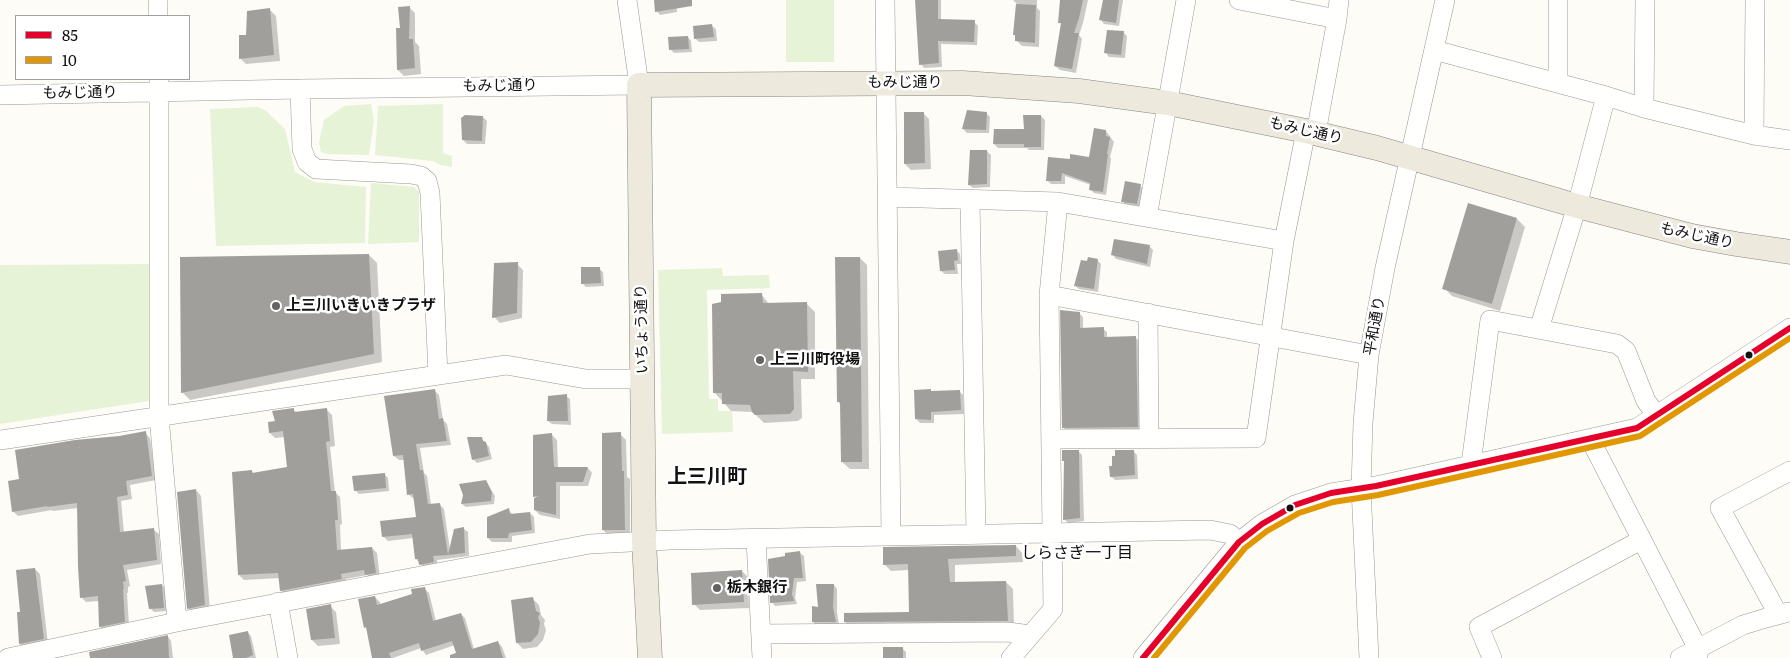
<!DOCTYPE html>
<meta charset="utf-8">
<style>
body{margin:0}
#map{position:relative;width:1790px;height:658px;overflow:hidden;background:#fdfcf7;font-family:Literata,serif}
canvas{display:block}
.legend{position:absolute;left:15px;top:15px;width:175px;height:65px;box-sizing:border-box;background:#fff;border:1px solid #a0a0a0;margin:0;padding:6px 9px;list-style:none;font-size:15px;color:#111}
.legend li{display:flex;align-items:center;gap:10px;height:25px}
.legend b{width:25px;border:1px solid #a0a0a0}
</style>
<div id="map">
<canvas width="1790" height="658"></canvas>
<ul class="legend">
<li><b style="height:6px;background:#e4002b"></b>85</li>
<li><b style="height:6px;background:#e09702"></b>10</li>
</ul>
</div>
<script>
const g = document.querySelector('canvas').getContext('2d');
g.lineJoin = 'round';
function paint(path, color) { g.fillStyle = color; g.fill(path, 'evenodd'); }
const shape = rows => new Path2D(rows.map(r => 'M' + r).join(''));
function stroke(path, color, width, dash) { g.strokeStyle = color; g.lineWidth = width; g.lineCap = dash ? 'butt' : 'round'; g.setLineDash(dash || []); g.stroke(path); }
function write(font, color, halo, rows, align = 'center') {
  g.font = font + ' Literata,"Noto Sans JP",serif'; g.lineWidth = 5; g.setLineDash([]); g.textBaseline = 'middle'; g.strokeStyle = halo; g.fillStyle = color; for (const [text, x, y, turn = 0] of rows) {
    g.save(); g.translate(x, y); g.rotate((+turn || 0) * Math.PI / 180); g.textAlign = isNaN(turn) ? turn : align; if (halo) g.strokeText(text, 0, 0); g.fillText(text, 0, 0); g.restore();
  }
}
paint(shape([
 [786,0,834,0,834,62,786,62],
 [371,104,374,121,369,155,327,154,321,152,319,142,324,120,344,106],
 [443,104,443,153,452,156,452,167,440,165,433,161,375,155,378,106],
 [257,107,265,110,285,129,295,172,314,182,366,187,365,243,216,246,210,109],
 [371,183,414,187,419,192,419,242,368,244],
 [154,264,155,400,0,424,0,265],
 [722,268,723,276,769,275,770,288,707,290,709,399,718,399,718,411,732,411,733,432,662,434,658,270]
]), '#e7f3d7');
paint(shape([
 [655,0,676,0,677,12,660,15,657,11],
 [916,0,941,0,941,20,974,22,978,26,977,45,941,44,942,67,924,68,921,64],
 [1013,0,1037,0,1037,8,1040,11,1039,47,1022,46,1017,41,1017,37,1014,34,1017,4],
 [1061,0,1088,0,1083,23,1079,35,1082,39,1076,73,1060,70,1055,66,1062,25,1059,22],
 [1105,0,1123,0,1119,26,1104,24,1101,20],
 [409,7,415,13,415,42,419,46,421,74,404,76,398,70,401,29],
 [270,10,276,16,280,61,246,64,240,58],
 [712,26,716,29,717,41,699,42,695,38],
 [1123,32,1127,36,1125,58,1109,57,1106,53],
 [688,37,691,41,692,52,674,53,670,49],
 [968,112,986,113,990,117,989,133,967,133,963,129],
 [923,113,929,119,931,169,911,170,905,164],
 [1041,116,1045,120,1044,150,1029,150,1027,148,998,148,994,144,1025,130],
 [483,117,487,121,485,144,467,144,463,140],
 [1106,131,1114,142,1110,157,1111,159,1106,195,1094,193,1090,189,1091,185,1065,176,1065,184,1051,184,1047,180,1071,161,1090,158],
 [987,151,991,155,990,187,973,188,969,185],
 [1140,186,1144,189,1141,207,1126,205,1123,201],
 [1517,219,1525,227,1500,311,1452,296,1444,288],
 [1149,246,1153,250,1150,267,1116,259,1113,255],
 [956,250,960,254,961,264,957,264,958,274,945,274,941,271],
 [369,255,377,263,382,362,190,400,182,392],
 [860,258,867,265,869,469,850,469,842,462,841,405,838,402],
 [1097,260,1101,264,1098,292,1079,289,1075,285,1089,263],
 [517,264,523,270,522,318,500,323,494,317],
 [599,269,603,272,604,286,586,287,582,283],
 [761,294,769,304,807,304,815,312,815,379,801,379,802,418,798,421,764,423,753,412,731,411,714,392],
 [1079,313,1083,317,1083,329,1103,329,1107,332,1107,339,1136,338,1140,342,1141,431,1067,431,1063,427],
 [434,390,439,395,443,420,447,424,451,445,420,448,424,473,427,476,431,505,439,504,444,509,450,550,464,529,468,532,469,556,437,560,438,566,425,569,416,559,413,538,388,541,383,536,417,518,414,499,408,494,405,460,399,460,394,456],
 [959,391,963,395,964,414,934,415,934,423,920,423,916,419],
 [566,396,570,399,571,425,552,424,548,421],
 [293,409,297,413,327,410,332,415,335,446,330,447,335,492,340,497,342,524,340,525,341,551,372,548,377,553,380,578,371,579,367,575,346,579,346,584,286,596,281,591,280,578,244,580,239,575,252,471,254,474,289,468,285,437,275,438,270,433,269,423,276,422],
 [145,433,150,438,156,480,130,485,132,499,121,501,124,533,154,530,159,534,161,564,127,570,130,586,128,587,128,593,127,593,129,626,105,631,100,627,99,601,86,602,81,597,78,508,53,511,52,510,18,516,13,511,20,481],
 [620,434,626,440,627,477,630,479,630,535,609,536,603,530],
 [552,435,557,440,558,468,588,468,592,473,588,486,560,486,560,519,540,515,535,510,537,498,535,496],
 [481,438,489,447,492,459,477,463,473,459],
 [1078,451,1082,455,1084,521,1068,523,1064,519],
 [1133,451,1137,455,1138,479,1115,480,1111,476],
 [384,474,388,478,389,491,359,494,355,490],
 [486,482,495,496,494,504,466,507,462,504,464,495],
 [196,490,201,496,210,611,194,614,188,608],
 [509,510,513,515,530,513,534,517,535,533,512,536,512,542,492,542,488,538],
 [1016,546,1022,553,1023,562,955,565,955,584,1006,582,1013,589,1014,627,852,628,845,622,910,613,909,570,891,571,884,564],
 [800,553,804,556,806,581,797,582,795,598,797,604,775,606,772,602],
 [35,569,40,574,48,644,25,649,20,644],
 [742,571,748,577,749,608,700,610,694,604],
 [162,585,166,589,168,611,154,612,150,608],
 [834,585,837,589,837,612,839,625,817,626,813,622,819,609],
 [424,588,429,593,436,621,461,614,465,618,474,649,498,642,502,647,506,658,459,658,455,645,426,655,421,648,393,658,373,658,368,630,365,627,375,597,380,602,380,606,413,595],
 [533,599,539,605,541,615,545,620,544,624,546,630,543,640,537,647,523,649,517,643],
 [330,606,336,612,340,644,318,646,312,640,308,610],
 [247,632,251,636,256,658,235,658],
 [168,637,171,641,173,658,91,658],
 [902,648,906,652,906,658,885,658]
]), '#0003');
paint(shape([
 [654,0,692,0,692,6,655,12],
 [915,0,938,0,938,19,975,20,974,42,938,41,939,63,919,65],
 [1060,0,1083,0,1079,18,1074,33,1079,33,1072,69,1054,66,1061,23,1058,23],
 [1103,0,1119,0,1116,23,1099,20],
 [1016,4,1036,5,1035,43,1015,41,1015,35,1013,35],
 [410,6,409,39,413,39,415,68,397,70,396,28,400,28,398,7],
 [270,8,274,55,239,59,239,35,246,35,247,11],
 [712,24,714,37,694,39,693,26],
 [1107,30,1124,31,1121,55,1104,53],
 [688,36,689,49,669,50,668,37],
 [967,110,987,112,986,130,962,129],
 [904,112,924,112,925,163,904,164],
 [465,115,483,116,482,141,462,140,461,118],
 [1023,115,1041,115,1041,147,1024,147,1024,144,993,144,994,129,1024,129],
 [1094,128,1106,130,1106,136,1110,137,1107,154,1108,154,1103,192,1089,190,1090,183,1062,173,1061,181,1046,181,1048,157,1070,159,1070,154,1089,157],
 [970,150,987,150,987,184,968,185],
 [1125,181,1141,184,1137,204,1121,202],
 [1468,203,1517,218,1492,304,1442,289],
 [1114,239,1150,245,1147,264,1111,255],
 [957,249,958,260,954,261,955,270,940,271,938,251],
 [369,254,374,354,181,393,180,257],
 [835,257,860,257,862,462,841,462,840,402,837,402],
 [1088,257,1098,259,1094,289,1074,286,1081,260,1087,261],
 [518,262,517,313,492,318,494,263],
 [581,267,600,267,601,283,581,284],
 [762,293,763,303,807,302,808,372,793,371,794,409,790,414,755,415,752,412,750,405,722,404,722,393,713,393,712,304,721,302,721,294],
 [1060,310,1080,312,1080,328,1104,327,1104,337,1136,336,1138,427,1062,428],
 [435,389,439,419,443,418,447,441,416,444,420,470,423,470,428,504,440,503,448,555,433,556,434,562,419,565,418,559,415,559,412,534,382,537,380,521,416,517,413,494,407,495,403,455,393,456,384,396],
 [931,389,931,391,960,390,961,410,931,412,931,420,915,419,914,390],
 [567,394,568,421,547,421,548,396],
 [294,408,294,412,327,408,330,441,326,442,331,491,336,491,338,520,335,520,337,550,372,547,376,573,365,575,364,570,341,574,342,579,280,591,278,573,238,575,232,472,252,470,252,473,287,467,283,431,269,433,268,422,275,421,272,411],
 [146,431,152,476,126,481,128,495,117,497,120,532,154,528,157,560,123,565,126,581,123,582,124,589,123,589,125,622,99,627,98,596,80,598,78,567,77,503,47,507,47,506,12,512,8,481,19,479,15,450,75,440,119,436],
 [621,432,622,471,624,471,625,530,602,530,602,433],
 [552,433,554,467,588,467,583,482,556,482,556,515,534,510,534,498,539,496,533,497,533,435],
 [467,437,482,437,483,441,486,442,489,456,472,460],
 [1062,450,1079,450,1080,518,1063,520,1064,461,1062,461],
 [1115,450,1134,450,1135,475,1110,477,1109,466,1112,466,1112,456,1115,456],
 [385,473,386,488,354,491,352,476],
 [486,480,492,492,491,501,461,504,463,495,459,484],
 [196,489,205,605,187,609,177,492],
 [509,508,510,514,530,512,532,530,509,533,508,538,487,538,487,517],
 [464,527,465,553,448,555,454,529],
 [1016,545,1016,556,948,559,950,582,1006,581,1008,621,844,622,844,613,909,612,908,564,883,565,883,547],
 [800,551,803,578,794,578,792,594,794,601,770,603,768,559,785,556,785,553],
 [35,568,44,639,19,644,17,612,20,612,16,570],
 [742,570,744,602,692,605,691,573],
 [162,584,164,608,149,609,145,586],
 [816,584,834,584,833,607,836,622,812,622,812,606,818,607],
 [425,587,433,621,461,613,472,649,498,641,503,658,450,658,450,655,456,653,452,641,421,651,419,643,389,653,391,658,372,658,366,627,364,628,358,599,375,596,377,605,412,594,411,589],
 [533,597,536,611,540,613,538,617,540,623,538,634,531,642,516,643,511,600],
 [331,604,335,638,311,640,306,609],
 [248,631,253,655,246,658,233,658,229,635],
 [168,635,169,658,90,658,89,652],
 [883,647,903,647,903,658,883,658]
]), '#a19f9c');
const minor = shape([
 [158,0,158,16],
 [885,0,891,536],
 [1239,0,1337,19],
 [1434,50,1606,96,1644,108,1754,135,1790,140],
 [159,79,159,416,177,622],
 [1558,83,1558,0],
 [300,89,302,149,307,162,316,169,411,174,421,176,427,181,430,193,438,375],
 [0,95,300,89,639,85,627,0],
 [1644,108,1645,0],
 [1316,133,1337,19,1339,0],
 [1754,135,1755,0],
 [888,197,1058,202,1284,241],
 [970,199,976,534],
 [1147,217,1186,0],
 [1049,295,1369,355],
 [1148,313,1149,439],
 [1539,329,1577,206,1606,96],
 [1051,439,1256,438,1284,241,1306,131],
 [1590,439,1698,649,1698,658],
 [0,440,506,365,586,379,643,379],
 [1471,464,1490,320,1617,344,1626,351,1646,401,1657,416],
 [756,539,762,658],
 [278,602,288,658],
 [1778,614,1720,508,1790,471],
 [761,634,1008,632,1030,635],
 [8,658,177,622,590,544,671,540,1210,530,1230,534,1239,542],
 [1011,658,1053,609,1049,295,1058,202],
 [1143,658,1239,542,1262,524,1295,505,1331,493,1376,486,1637,428,1790,328],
 [1369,658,1361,488,1363,423,1369,355,1385,268,1445,0],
 [1492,658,1479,627,1641,540],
 [1680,658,1743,625,1766,618,1789,612]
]);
const major = shape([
 [650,658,644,541,639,85,963,83,1079,91,1168,103,1306,131,1377,148,1577,206,1692,236,1736,244,1790,252]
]);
stroke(minor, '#979795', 20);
stroke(major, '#858482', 25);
stroke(minor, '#fffffe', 19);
stroke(major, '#ede9dc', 24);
stroke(shape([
 [1143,658,1239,542,1262,524,1295,505,1331,493,1376,486,1637,428,1790,328]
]), '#e4002b', 6);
stroke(shape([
 [1154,658,1245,548,1267,531,1299,513,1333,502,1378,495,1640,436,1790,338]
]), '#e09702', 6);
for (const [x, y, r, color] of [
 [276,306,5,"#646362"],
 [1749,355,4.5,"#111"],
 [760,360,5,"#646362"],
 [1290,508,4.5,"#111"],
 [717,588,5,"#646362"]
]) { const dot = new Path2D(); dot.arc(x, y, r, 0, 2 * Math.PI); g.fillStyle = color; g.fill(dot); stroke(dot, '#fff', 2); }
write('15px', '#111', '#fff', [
 ["もみじ通り",905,83],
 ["もみじ通り",500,86,-1],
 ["もみじ通り",80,93,-1],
 ["もみじ通り",1306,131,13],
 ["もみじ通り",1697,236,12],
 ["平和通り",1375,326,-80],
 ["いちょう通り",642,329,-91]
]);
write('bold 15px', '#111', '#fff', [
 ["上三川いきいきプラザ",286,306],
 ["上三川町役場",770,360],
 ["栃木銀行",727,588]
], 'left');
write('16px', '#111', '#fff', [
 ["しらさぎ一丁目",1077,553]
]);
write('bold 20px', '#111', '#fff', [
 ["上三川町",707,477]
]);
</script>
